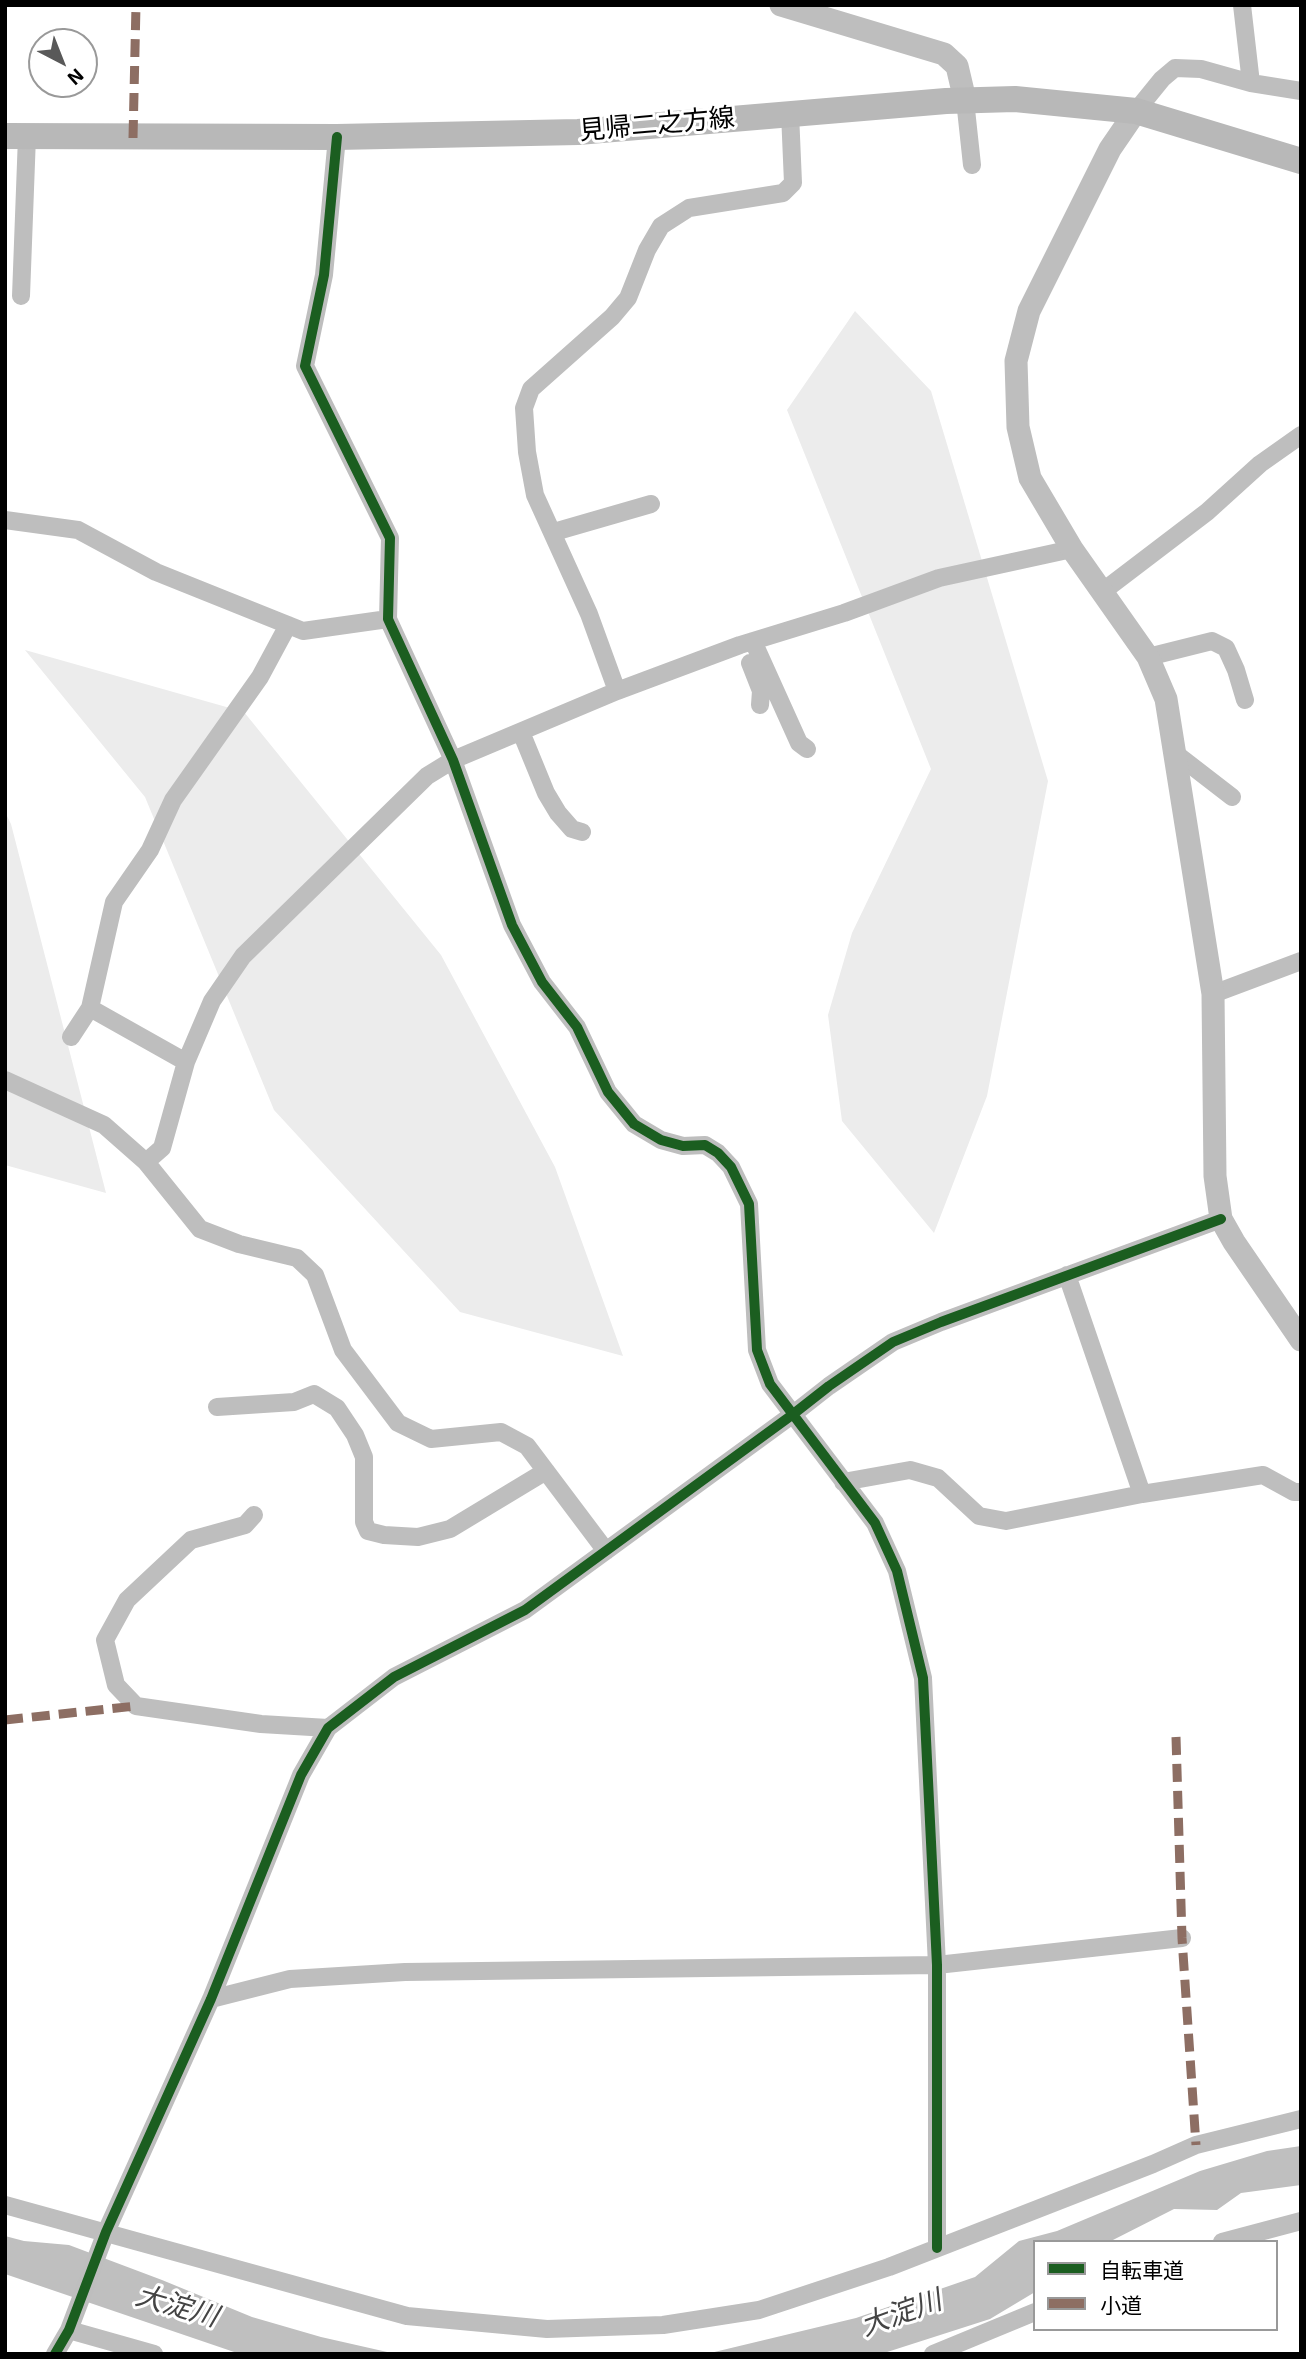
<!DOCTYPE html>
<meta charset="utf-8">
<style>
body{margin:0}
#map{position:relative;width:1306px;height:2359px;overflow:hidden;background:#fff;font-family:"Exo 2","Noto Sans JP",sans-serif}
canvas{display:block}
.frame{position:absolute;inset:0;border:7px solid #000;pointer-events:none}
.legend{position:absolute;left:1033px;top:2240px;width:245px;height:91px;box-sizing:border-box;background:#fff;border:2px solid #999;margin:0;padding:9px 12px;list-style:none;font-size:21px;color:#000}
.legend li{display:flex;align-items:center;gap:14px;height:35px}
.legend b{width:35px;border:2px solid #999}
.north{position:absolute;left:28px;top:28px;width:70px;height:70px;box-sizing:border-box;background:#fff;border:2px solid #999;border-radius:50%;rotate:138deg;font-size:19px;font-weight:700;line-height:28px;text-align:center;color:#000}
.north::after{content:'';display:block;margin:auto;width:24px;height:32px;background:#595959;clip-path:polygon(50% 0,100% 100%,50% 72%,0 100%)}
</style>
<div id="map">
<canvas width="1306" height="2359"></canvas>
<div class="frame"></div>
<ul class="legend">
<li><b style="height:9px;background:#1b5e20"></b>自転車道</li>
<li><b style="height:9px;background:#8d6e63"></b>小道</li>
</ul>
<div class="north">N</div>
</div>
<script>
const g = document.querySelector('canvas').getContext('2d');
g.lineJoin = 'round';
function paint(path, color) { g.fillStyle = color; g.fill(path, 'evenodd'); }
const shape = rows => new Path2D(rows.map(r => 'M' + r).join(''));
function stroke(path, color, width, dash) { g.strokeStyle = color; g.lineWidth = width; g.lineCap = dash ? 'butt' : 'round'; g.setLineDash(dash || []); g.stroke(path); }
function write(font, color, halo, rows, align = 'center') {
  g.font = font + ' "Exo 2","Noto Sans JP",sans-serif'; g.lineWidth = 6; g.setLineDash([]); g.textBaseline = 'middle'; g.strokeStyle = halo; g.fillStyle = color; for (const [text, x, y, turn = 0] of rows) {
    g.save(); g.translate(x, y); g.rotate((+turn || 0) * Math.PI / 180); g.textAlign = isNaN(turn) ? turn : align; if (halo) g.strokeText(text, 0, 0); g.fillText(text, 0, 0); g.restore();
  }
}
paint(shape([
 [855,311,931,391,1048,781,987,1096,934,1233,842,1121,828,1015,852,933,931,769,787,410],
 [25,650,244,712,441,955,555,1167,623,1356,460,1312,274,1110,145,797],
 [5,812,11,824,106,1193,5,1165]
]), '#ececec');
paint(shape([
 [1301,2146,1301,2185,1241,2193,1217,2210,1174,2209,1109,2242,1035,2242,1035,2292,990,2319,881,2354,706,2354,856,2318,975,2277,1019,2241,1057,2231,1200,2171,1267,2151],
 [5,2236,24,2241,69,2245,162,2280,252,2317,321,2337,396,2354,240,2354,5,2274]
]), '#bfbfbf');
stroke(shape([
 [1242,5,1251,83],
 [965,100,972,165],
 [1136,111,1162,79,1175,68,1201,69,1251,83,1301,91],
 [337,137,324,275,305,366,390,538,388,619,453,760,512,925,542,982,577,1027,608,1092,634,1124,661,1140,683,1146,705,1145,718,1153,731,1167,749,1204,757,1350,770,1384,875,1523,897,1571,923,1678,937,1965,937,2248],
 [21,296,27,136],
 [5,520,78,530,156,572,303,631,388,619],
 [554,532,651,504],
 [1102,592,1207,512,1260,464,1301,435],
 [753,641,799,743,807,749],
 [1148,657,1212,641,1226,648,1236,670,1245,700],
 [750,663,761,691,760,705],
 [617,691,589,614,535,495,527,452,524,408,531,389,612,317,628,298,647,250,661,226,689,208,783,193,793,183,790,113],
 [521,732,546,793,558,813,572,829,582,832],
 [1175,753,1232,797],
 [1213,994,1301,961],
 [90,1008,186,1062],
 [71,1037,90,1008,114,902,150,850,173,800,260,677,288,625],
 [5,1080,104,1125,146,1162,200,1229,239,1244,297,1258,315,1275,343,1350,398,1423,431,1439,501,1432,527,1446,606,1551],
 [146,1162,162,1148,186,1062,212,1001,243,956,427,776,453,760,617,691,740,645,844,613,939,578,1072,549],
 [1067,1275,1142,1494],
 [217,1407,294,1402,314,1394,337,1408,355,1435,364,1457,364,1522,368,1531,384,1535,418,1537,450,1529,546,1471],
 [843,1482,910,1470,938,1478,979,1516,1006,1521,1142,1494,1263,1475,1294,1492,1301,1492],
 [254,1515,245,1525,191,1540,127,1600,105,1640,116,1685,136,1706,261,1724,328,1728],
 [211,1999,290,1979,405,1972,937,1965,1182,1938],
 [5,2205,407,2316,547,2329,663,2325,759,2310,889,2267,1153,2164,1196,2145,1301,2119],
 [1222,2242,1301,2221],
 [69,2330,154,2354],
 [55,2354,69,2330,106,2232,211,1999,301,1775,328,1728,394,1677,525,1610,792,1415,829,1386,893,1342,941,1322,1221,1219],
 [933,2354,1035,2312]
]), '#bebebe', 18);
stroke(shape([
 [781,5,944,54,957,66,965,100],
 [1136,111,1110,149,1029,311,1016,361,1018,427,1030,478,1072,549,1148,657,1166,699,1213,994,1215,1176,1221,1219,1234,1242,1301,1340]
]), '#bebebe', 23);
stroke(shape([
 [5,136,337,137,578,132,946,101,1015,99,1136,111,1301,161]
]), '#b8b8b8', 26);
stroke(shape([
 [133,138,136,5],
 [5,1720,136,1706],
 [1176,1737,1182,1938,1196,2145]
]), '#8d6e63', 9, [18, 9]);
stroke(shape([
 [337,137,324,275,305,366,390,538,388,619,453,760,512,925,542,982,577,1027,608,1092,634,1124,661,1140,683,1146,705,1145,718,1153,731,1167,749,1204,757,1350,770,1384,875,1523,897,1571,923,1678,937,1965,937,2248],
 [55,2354,69,2330,106,2232,211,1999,301,1775,328,1728,394,1677,525,1610,792,1415,829,1386,893,1342,941,1322,1221,1219]
]), '#1b5e20', 10);
write('26px', '#000', '#fff', [
 ["見帰二之方線",657,124,-5]
]);
write('italic 28px', '#444', '#fff', [
 ["大淀川",177,2306,16],
 ["大淀川",901,2313,-20]
]);
</script>
